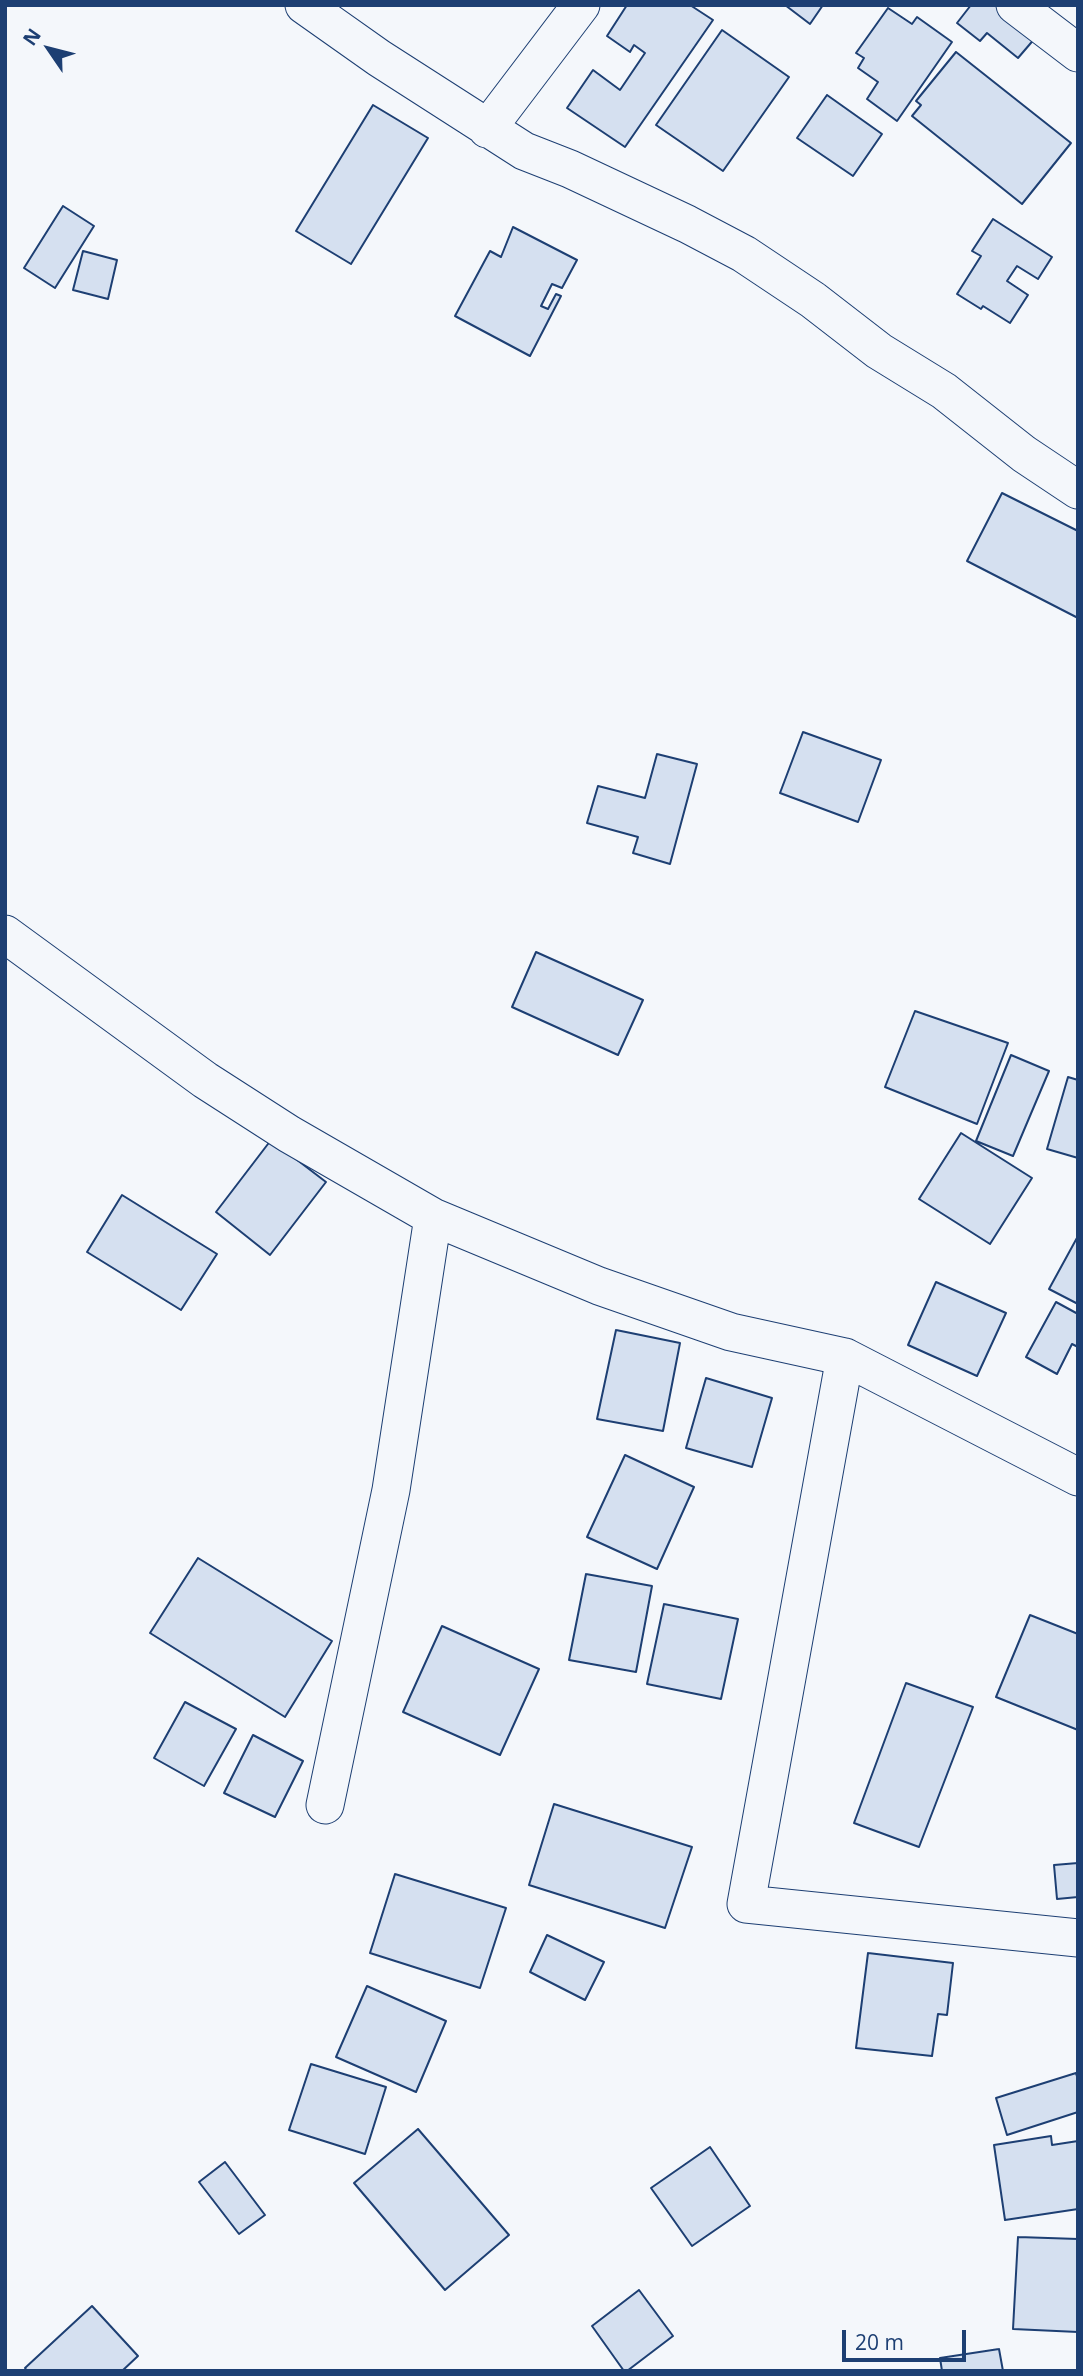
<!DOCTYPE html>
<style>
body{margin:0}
#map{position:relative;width:1083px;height:2376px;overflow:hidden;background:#f4f7fb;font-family:"Open Sans",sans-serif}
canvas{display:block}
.frame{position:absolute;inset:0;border:7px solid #1d3f73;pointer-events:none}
.north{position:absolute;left:14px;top:14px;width:70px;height:70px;-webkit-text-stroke:5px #f4f7fb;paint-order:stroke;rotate:305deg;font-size:19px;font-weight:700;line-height:28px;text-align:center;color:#1d3f73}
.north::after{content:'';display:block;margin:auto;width:24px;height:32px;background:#1d3f73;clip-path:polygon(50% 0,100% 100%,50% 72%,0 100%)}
.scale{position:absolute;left:842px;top:2330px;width:124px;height:32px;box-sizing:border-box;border:4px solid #1d3f73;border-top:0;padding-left:9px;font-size:21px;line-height:24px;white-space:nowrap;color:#1d3f73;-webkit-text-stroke:5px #f4f7fb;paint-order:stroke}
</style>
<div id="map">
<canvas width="1083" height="2376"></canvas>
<div class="frame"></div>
<div class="north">N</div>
<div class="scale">20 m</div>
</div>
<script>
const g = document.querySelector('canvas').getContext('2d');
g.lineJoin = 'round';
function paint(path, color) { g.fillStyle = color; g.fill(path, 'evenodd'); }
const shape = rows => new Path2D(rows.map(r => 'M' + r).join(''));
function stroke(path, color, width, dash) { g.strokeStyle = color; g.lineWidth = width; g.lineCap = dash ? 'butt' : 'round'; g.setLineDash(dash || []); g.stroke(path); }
const building = shape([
 [627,5,690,5,713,20,625,147,567,108,593,70,620,90,645,53,634,45,630,52,607,36,627,5],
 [785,5,823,5,810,24,785,5],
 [971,5,998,5,1036,37,1018,58,987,33,980,41,957,23,971,5],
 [888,8,912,24,917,17,952,42,897,121,867,99,878,82,858,68,864,58,856,53,888,8],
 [722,30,789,77,723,171,656,125,722,30],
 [956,52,1071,143,1022,204,912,116,921,105,916,101,956,52],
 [827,95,882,134,853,176,797,138,827,95],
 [373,105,428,138,351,264,296,231,373,105],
 [63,206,94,226,55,288,24,268,63,206],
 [993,219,1052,257,1038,279,1017,266,1007,281,1028,295,1010,323,983,306,981,309,957,294,981,256,972,251,993,219],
 [513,227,577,260,562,288,552,284,541,306,548,309,556,294,561,296,530,356,455,316,490,251,501,257,513,227],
 [83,251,117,260,108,299,73,290,83,251],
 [1002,493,1078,531,1078,618,967,561,1002,493],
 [803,732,881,760,858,822,780,793,803,732],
 [657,754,697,764,670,864,633,853,638,837,587,823,598,786,645,798,657,754],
 [536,952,643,1000,618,1055,512,1007,536,952],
 [915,1011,1008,1043,977,1124,885,1087,915,1011],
 [1011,1055,1049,1071,1013,1156,976,1141,1011,1055],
 [1068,1077,1078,1080,1078,1158,1047,1149,1068,1077],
 [961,1133,1032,1178,990,1244,919,1199,961,1133],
 [271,1140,326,1182,270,1255,216,1212,271,1140],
 [122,1195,217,1254,181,1310,87,1252,122,1195],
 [1078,1236,1078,1304,1049,1289,1078,1236],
 [936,1282,1006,1313,977,1376,908,1345,936,1282],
 [1056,1302,1078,1314,1078,1347,1072,1344,1057,1374,1026,1357,1056,1302],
 [616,1330,680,1343,663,1431,597,1419,616,1330],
 [706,1378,772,1398,752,1467,686,1448,706,1378],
 [625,1455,694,1487,657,1569,587,1537,625,1455],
 [198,1558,332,1641,285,1717,150,1633,198,1558],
 [586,1574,652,1586,636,1672,569,1660,586,1574],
 [664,1604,738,1619,721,1699,647,1684,664,1604],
 [1030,1615,1078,1634,1078,1730,996,1697,1030,1615],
 [442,1626,539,1669,500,1755,403,1712,442,1626],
 [906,1683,973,1707,919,1847,854,1823,906,1683],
 [185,1702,236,1729,204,1786,154,1758,185,1702],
 [253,1735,303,1761,275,1817,224,1793,253,1735],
 [554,1804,692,1847,665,1928,529,1885,554,1804],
 [1078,1863,1078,1897,1057,1899,1054,1865,1078,1863],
 [395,1874,506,1908,480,1988,370,1953,395,1874],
 [547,1935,604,1962,585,2000,530,1972,547,1935],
 [868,1953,953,1963,947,2015,938,2014,932,2056,856,2048,868,1953],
 [367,1986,446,2021,416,2092,336,2057,367,1986],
 [311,2064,386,2087,365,2154,289,2130,311,2064],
 [1076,2073,1078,2080,1078,2112,1007,2135,996,2098,1076,2073],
 [418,2129,509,2235,445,2290,354,2183,418,2129],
 [1051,2136,1052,2145,1078,2141,1078,2209,1005,2220,994,2145,1051,2136],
 [710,2147,750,2206,692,2246,651,2188,710,2147],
 [225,2162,265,2215,239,2234,199,2182,225,2162],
 [1018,2237,1078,2239,1078,2332,1013,2329,1018,2237],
 [639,2290,673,2336,627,2371,624,2371,592,2326,639,2290],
 [92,2306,138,2356,122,2371,27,2371,25,2368,92,2306],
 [999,2349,1003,2371,942,2371,940,2358,999,2349]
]);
paint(building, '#d5e0f0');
stroke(building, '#1d3f73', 2);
const street = shape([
 [304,5,379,58,524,151,570,169,687,224,744,254,813,300,879,351,944,391,1024,454,1078,490],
 [1015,5,1078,53],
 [487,129,581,5],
 [5,934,205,1080,289,1134,433,1217,599,1286,731,1332,845,1357,1078,1477],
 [845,1357,746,1904,1078,1938],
 [325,1805,391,1490,433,1217]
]);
stroke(street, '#1d3f73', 39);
stroke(street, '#f4f7fb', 37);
</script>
